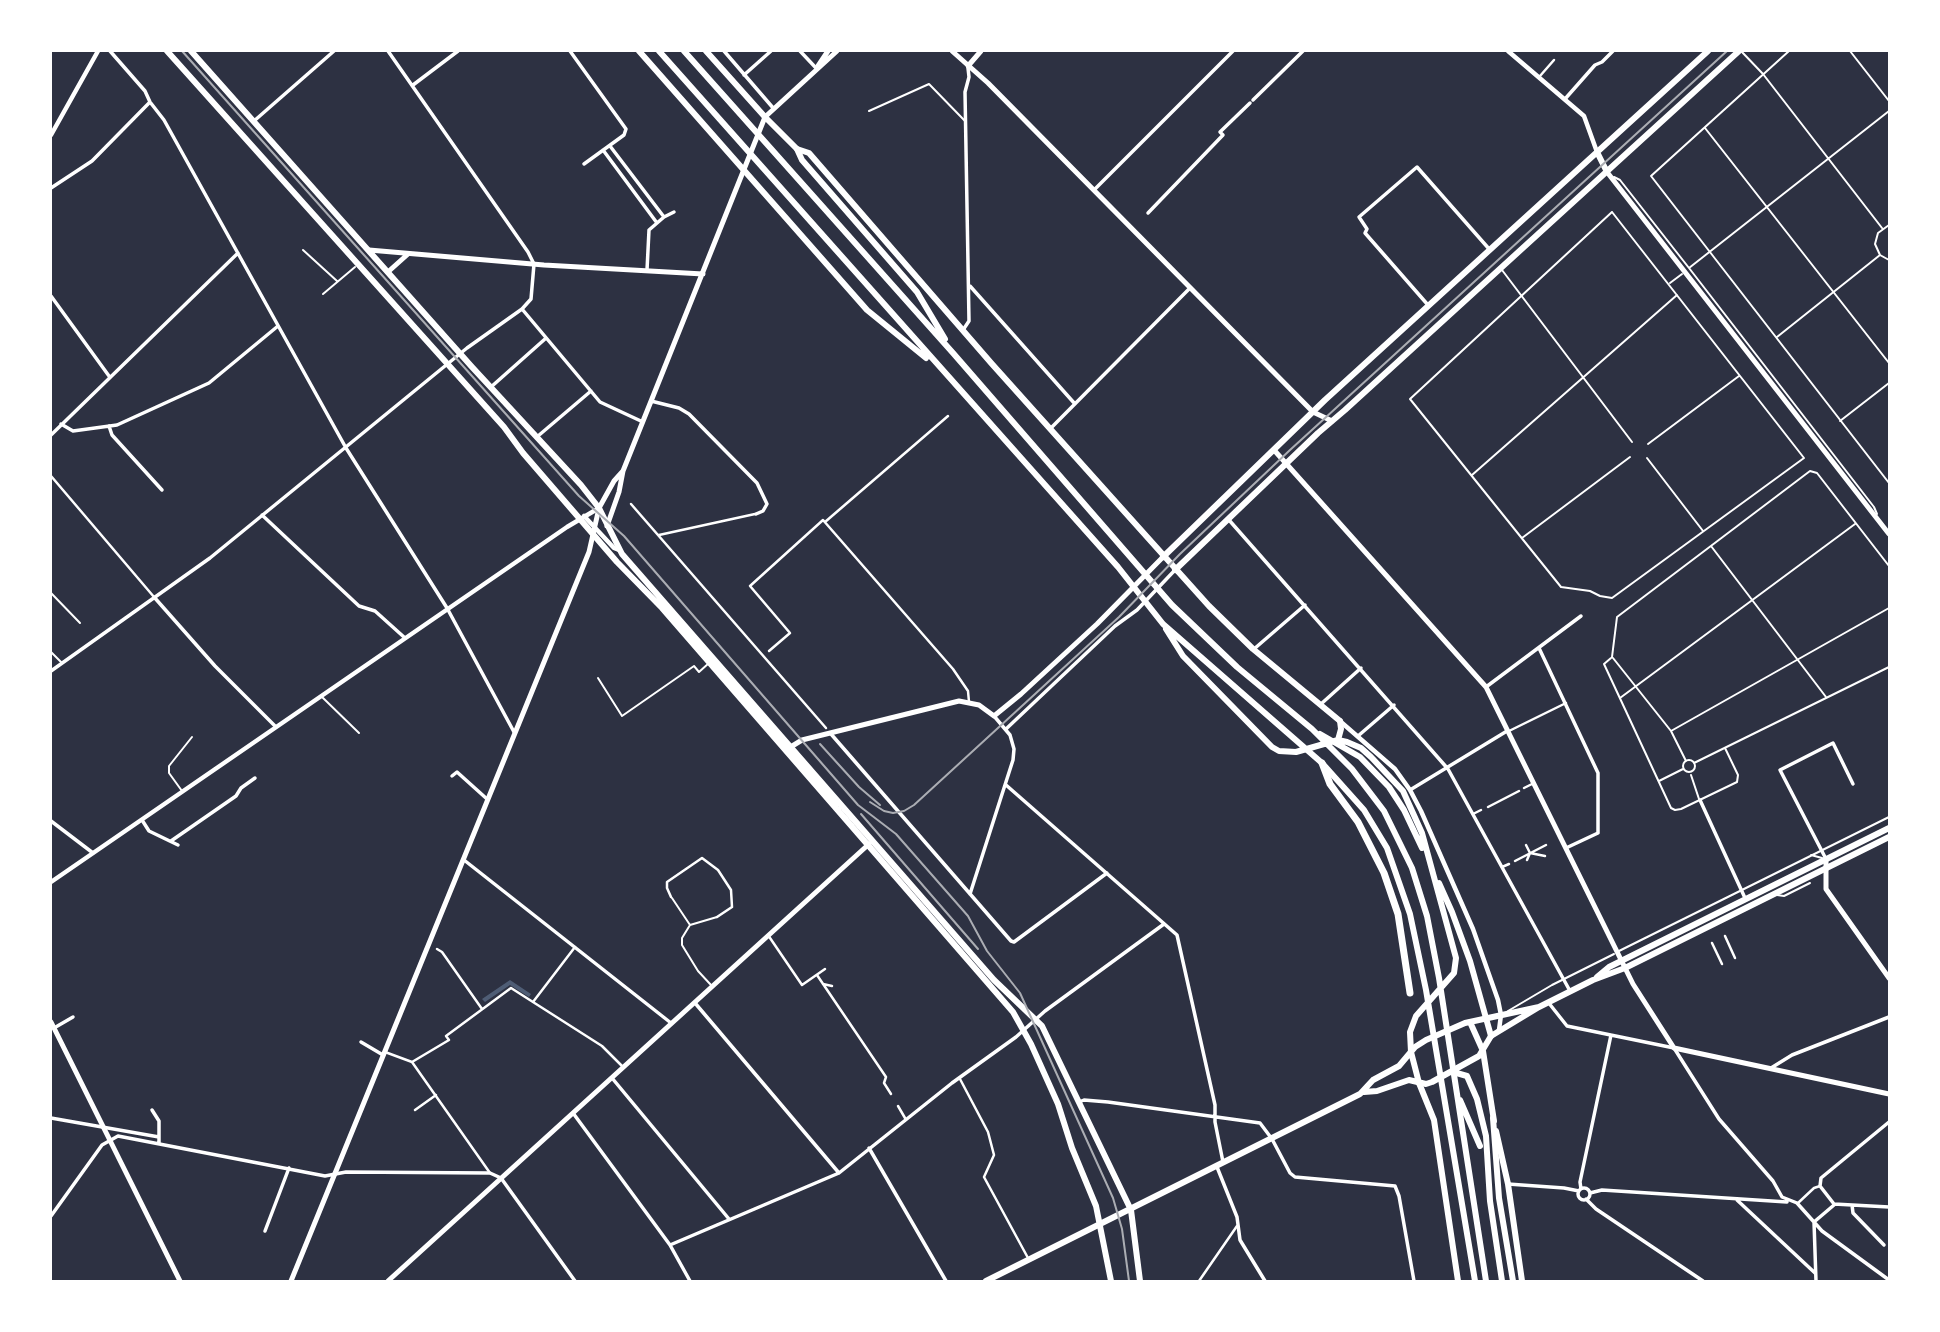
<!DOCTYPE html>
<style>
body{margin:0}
#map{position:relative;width:1940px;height:1332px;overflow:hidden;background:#2d3142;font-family:"Source Sans 3",sans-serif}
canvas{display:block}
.frame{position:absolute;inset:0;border:52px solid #fff;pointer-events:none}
</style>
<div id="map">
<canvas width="1940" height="1332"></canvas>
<div class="frame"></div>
</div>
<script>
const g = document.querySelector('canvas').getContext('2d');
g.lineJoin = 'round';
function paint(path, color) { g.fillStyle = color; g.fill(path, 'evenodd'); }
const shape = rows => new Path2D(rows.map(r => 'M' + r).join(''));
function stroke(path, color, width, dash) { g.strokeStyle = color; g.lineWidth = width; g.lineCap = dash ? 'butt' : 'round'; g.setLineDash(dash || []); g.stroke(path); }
paint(shape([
 [510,980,531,994,529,997,510,985,485,1002,482,999]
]), '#4f5d75');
stroke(shape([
 [1741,51,1763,74,1882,228],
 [1789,51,1651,176,1889,483],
 [1850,51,1889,101],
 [869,111,929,84,965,121],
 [1705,128,1889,363],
 [1614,177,1620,180,1689,268,1874,507,1877,514],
 [1612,212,1804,458,1612,598,1600,596,1590,591,1561,587,1410,399,1612,212],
 [1889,225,1878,233,1875,244,1880,255,1889,260],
 [303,250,337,281],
 [1689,268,1889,111],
 [1502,270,1632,442],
 [1670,283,1682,274],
 [323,294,355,267],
 [1777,337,1880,255],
 [1840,421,1889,383],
 [1648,444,1739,376],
 [1647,458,1703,531],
 [1472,475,1677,295],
 [1522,538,1630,457],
 [1711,546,1826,697],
 [51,593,80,623],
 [51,652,61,662],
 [1612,657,1617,617,1810,471,1817,473,1889,566],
 [1611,658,1604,664,1671,808,1675,810,1681,809,1737,782,1738,775,1725,748],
 [1613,658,1671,731,1686,761],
 [598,678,622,716,694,666,699,672,709,663],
 [321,696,359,733],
 [1620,698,1855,524],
 [1671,731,1889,608],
 '1683 766a6 6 0 1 1 12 0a6 6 0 1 1-12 0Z',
 [1694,763,1889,667],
 [1691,775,1699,799],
 [1659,781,1683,769],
 [182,791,169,773,169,766,192,737],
 [1811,855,1822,858],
 [1777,895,1784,896,1810,883],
 [672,898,690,925,717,917],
 [690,925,682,938,682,945,698,971,711,985],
 [1619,951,1889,817],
 [1508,1011,1552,985,1614,954]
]), '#fff', 2);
stroke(shape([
 [1540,76,1554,60],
 [51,476,154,597],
 [631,504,826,728],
 [825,522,948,416],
 [659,535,755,514],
 [769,651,790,633,750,586,823,520,953,669,968,691,969,702],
 [1509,731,1566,703],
 [1524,788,1534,783],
 [1488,807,1519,791],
 [1473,814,1481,810],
 [1526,845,1530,853],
 [1530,853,1545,856],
 [1527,860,1530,853],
 [1515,861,1546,845],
 [1502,867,1509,864],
 [671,897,667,888,667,882,702,858,718,870,731,890,732,907,717,917],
 [768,935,802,985,825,969],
 [1725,936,1735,958],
 [1712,943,1722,964],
 [437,949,442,952,482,1009],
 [817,975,886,1077,884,1083,891,1094],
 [823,984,832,986],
 [533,1002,575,947],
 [385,1052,412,1062,490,1173],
 [412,1062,449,1040,446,1036,511,988,602,1046,623,1067],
 [960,1079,988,1132,994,1155,984,1177,1028,1258],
 [898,1106,905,1118],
 [415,1110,436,1095],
 [1798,1203,1814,1188,1820,1186],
 [1199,1281,1237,1226]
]), '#fff', 2.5);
stroke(shape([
 [110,51,145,91,150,102,164,120,346,448,447,608,514,732],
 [570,51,626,129,624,135,584,164],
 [724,51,774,109],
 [800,51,816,68],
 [744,75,771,51],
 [413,85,458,51],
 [1565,99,1595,65,1602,62,1613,51],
 [1253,100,1303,51],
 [254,121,334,51],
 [610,146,664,217],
 [603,150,657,223],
 [51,188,92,161,150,102],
 [1094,190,1233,51],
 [1148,213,1223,135,1220,132,1250,103],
 [647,270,649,230,664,217,674,212],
 [970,286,1075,404],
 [51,296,109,376],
 [1428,305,1365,233,1367,229,1359,217,1417,167,1490,250],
 [522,309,600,402,643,422],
 [963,330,969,321,965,92,969,77,968,68],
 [491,387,545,339],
 [651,401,679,408,689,414,757,483,767,504,763,511,756,514],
 [61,424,73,431,117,425,209,383,278,326],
 [109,426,112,435,162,490],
 [1051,428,1190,288],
 [51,435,238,253],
 [538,436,591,391],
 [262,515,359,606,375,611,405,638],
 [1229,520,1448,769,1570,991],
 [154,597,215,666,276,727],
 [1539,648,1598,773,1598,833,1566,848],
 [1254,649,1305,605],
 [51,671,210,558,467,348,522,309,531,299,534,264,528,252,388,51],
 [1486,687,1581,616],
 [1321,704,1361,668],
 [1006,729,1115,626,1137,610,1175,570],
 [831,734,1011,941,1014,942,1107,873],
 [1358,736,1394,705],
 [452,776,457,772,487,799],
 [1006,785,1177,935,1215,1105,1215,1122,1223,1162],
 [1410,790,1507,731],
 [1700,800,1745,898],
 [142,820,149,831,178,845],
 [51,821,93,853],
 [171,841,236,796,241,788,255,778],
 [1826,859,1780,770,1833,743,1853,784],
 [464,860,671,1023],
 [970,894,1013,760,1014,749,1010,735,994,716],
 [1548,1002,1567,1026,1674,1048,1719,1119,1773,1181,1782,1197,1797,1203,1822,1231,1889,1280],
 [695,1003,839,1173],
 [54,1028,73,1017],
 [361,1042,383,1055],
 [1771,1068,1792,1055,1889,1017],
 [612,1078,729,1219],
 [1079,1102,1084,1100,1108,1102,1260,1123,1272,1139,1290,1173,1295,1177,1395,1186,1399,1196,1414,1281],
 [152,1110,159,1121,159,1144],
 [573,1113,670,1245,690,1281],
 [51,1118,159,1137],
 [869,1148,946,1281],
 [1217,1167,1237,1217,1240,1240,1265,1281],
 [1508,1184,1564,1188,1579,1191],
 '1578 1194a6 6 0 1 1 12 0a6 6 0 1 1-12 0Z',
 [1581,1189,1580,1182,1611,1035],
 [1590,1193,1602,1190,1787,1202],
 [1586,1199,1596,1209,1703,1281],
 [1737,1200,1815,1273],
 [1834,1204,1820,1186,1821,1178,1889,1122],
 [1834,1204,1889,1207],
 [1852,1205,1853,1213,1884,1245],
 [51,1216,102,1145,118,1136,325,1176,346,1172,490,1173,501,1178,575,1281],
 [1814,1222,1816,1281],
 [1814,1222,1834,1205],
 [265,1231,289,1168],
 [670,1245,839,1173,952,1083,1016,1037,1045,1011,1164,924]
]), '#fff', 3.5);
stroke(shape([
 [1508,51,1584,116,1597,152],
 [51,135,98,51],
 [584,516,614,548,619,550],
 [1341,722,1395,769,1410,790,1421,811,1473,929,1498,1000,1501,1015,1499,1030],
 [51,882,567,527,599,508]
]), '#fff', 4.5);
stroke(shape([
 [952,51,988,83,1313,412,1332,421],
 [818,66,828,51],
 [968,66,981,51],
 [1607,172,1889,534],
 [369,250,544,265,703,274],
 [389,271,408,254],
 [1274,450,1486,687,1633,984,1674,1048,1889,1094],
 [607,526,619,492,623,471,765,117,837,51],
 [789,748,802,740,959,701,979,705,994,716,1021,694,1097,624,1163,557],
 [1826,860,1826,889,1889,978],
 [51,1022,180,1281],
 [291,1281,589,552,599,508,614,481,623,471],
 [388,1281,869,844]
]), '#fff', 5);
stroke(shape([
 [167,51,504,427,523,453,617,562,662,608,1013,1012,1031,1044,1058,1104,1072,1148,1096,1206,1111,1281],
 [191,51,472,367,581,485,599,508,622,554,994,980,1042,1026,1131,1210,1140,1281],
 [765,117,797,149,809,153,992,364,1209,606,1253,649,1340,721],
 [1597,152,1607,172],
 [1163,557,1325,400,1708,51],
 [1175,570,1318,433,1345,410,1739,51],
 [1597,977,1609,967,1889,828],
 [1470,1022,1483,1051,1494,1121],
 [1411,1052,1419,1083],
 [1453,1072,1467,1076,1477,1099,1486,1136,1490,1201,1502,1281],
 [1364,1092,1377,1091,1409,1080,1426,1084,1432,1082,1479,1056,1491,1036,1539,1007,1593,980,1625,968,1889,837],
 [1496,1131,1508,1184,1522,1281],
 [986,1281,1360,1094,1373,1080,1399,1066,1415,1047,1426,1040,1465,1023,1539,1007]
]), '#fff', 6);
stroke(shape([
 [639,51,867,310,926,358],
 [659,51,1118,567,1163,624,1322,763,1364,810,1387,848,1410,914,1426,990,1475,1281],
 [684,51,953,353,1172,605,1237,667,1312,729,1352,769,1384,811,1412,868,1427,916,1439,978,1486,1281],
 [706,51,765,117],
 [797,149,802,160,917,292,945,339],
 [1166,629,1183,656,1272,747,1279,751,1296,752,1338,740,1347,742,1361,748,1371,757,1403,791,1422,833,1456,958,1454,973,1416,1016,1410,1032,1411,1052],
 [1320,734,1360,757,1389,787,1404,810,1422,848],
 [1338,740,1341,729,1340,721],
 [1439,883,1452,912,1470,961,1491,1036],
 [1419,1083,1434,1120,1458,1281],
 [1460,1100,1480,1146],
 [1493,1118,1499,1198,1513,1281]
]), '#fff', 6);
stroke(shape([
 [1322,763,1330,784,1358,822,1384,873,1398,914,1410,993]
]), '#fff', 7);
stroke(shape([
 [182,51,579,496,624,536,858,805,896,834,968,916,987,951,1020,993,1113,1198,1122,1229,1129,1281],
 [820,744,859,787,880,805],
 [870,802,884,811,893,813,904,811,914,805,1119,617,1180,554,1290,450,1727,51],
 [861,814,978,949]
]), '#abadb3', 2);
</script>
